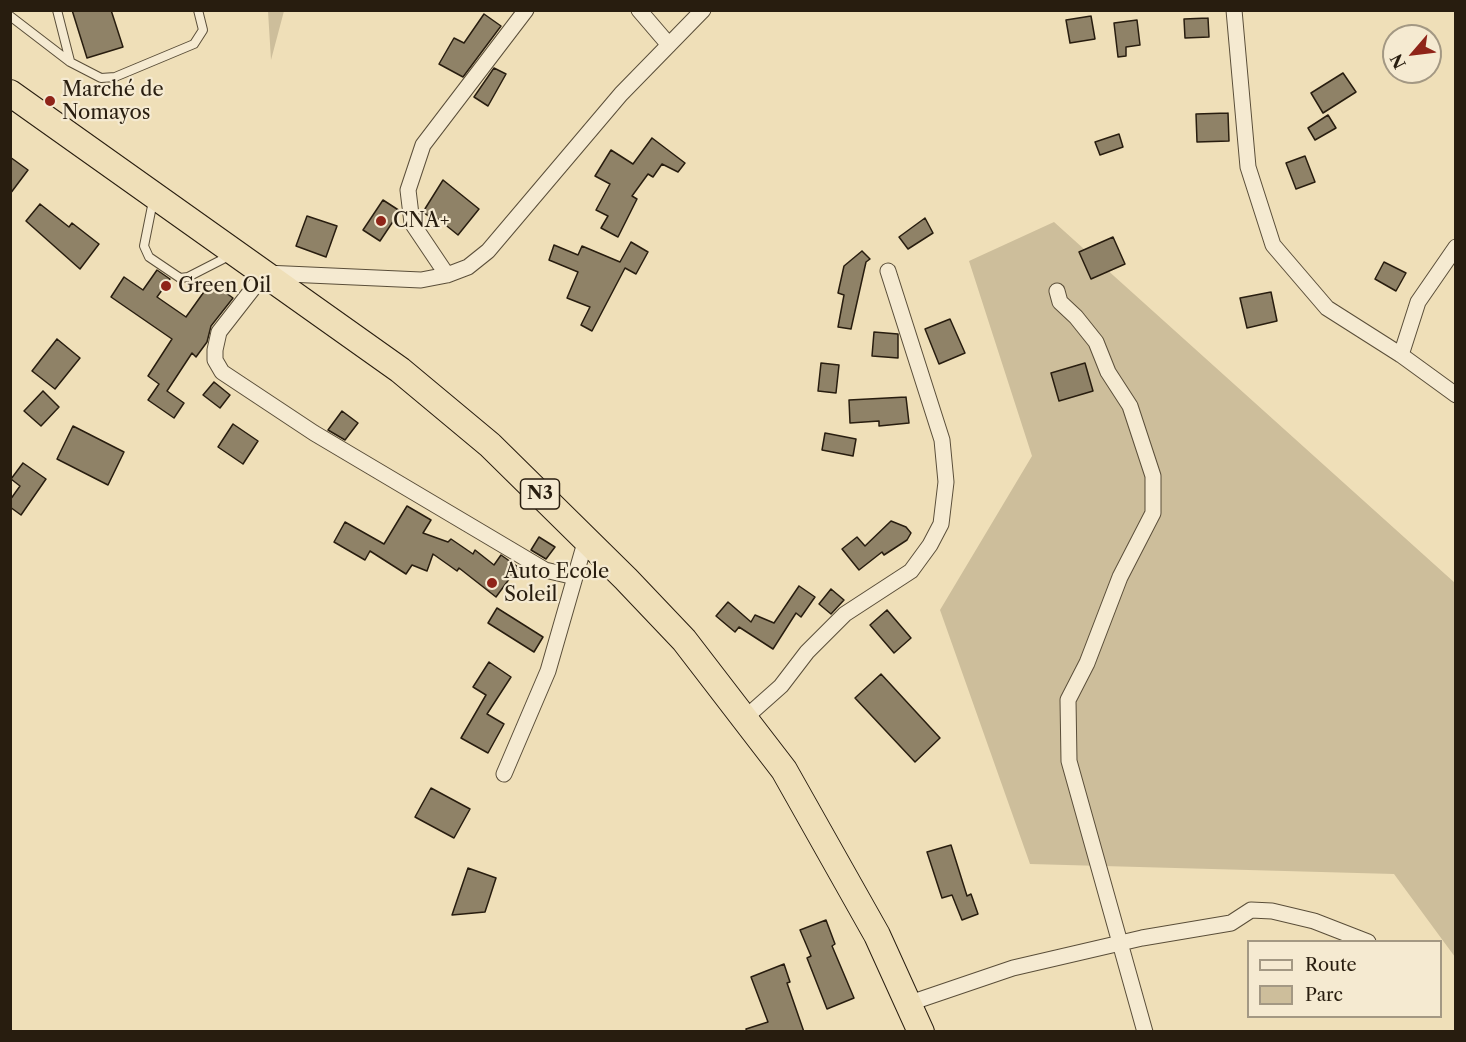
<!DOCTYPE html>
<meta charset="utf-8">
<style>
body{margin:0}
#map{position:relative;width:1466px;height:1042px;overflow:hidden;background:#efdfb8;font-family:"Libre Caslon Text",serif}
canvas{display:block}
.frame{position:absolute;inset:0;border:12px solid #281d0f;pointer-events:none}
.legend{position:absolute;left:1247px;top:940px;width:195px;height:78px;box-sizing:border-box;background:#f5ead1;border:2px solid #a39883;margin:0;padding:8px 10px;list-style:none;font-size:18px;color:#281d0f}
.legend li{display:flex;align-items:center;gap:12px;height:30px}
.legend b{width:30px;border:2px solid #a39883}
.north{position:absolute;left:1382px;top:24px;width:60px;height:60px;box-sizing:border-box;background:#f5ead1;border:2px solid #a39883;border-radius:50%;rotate:242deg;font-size:16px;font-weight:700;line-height:24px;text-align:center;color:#281d0f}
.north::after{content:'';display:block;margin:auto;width:21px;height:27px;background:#8f2418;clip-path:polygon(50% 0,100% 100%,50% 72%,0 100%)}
</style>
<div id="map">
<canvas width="1466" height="1042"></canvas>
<div class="frame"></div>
<ul class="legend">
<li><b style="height:8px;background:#f5ead1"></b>Route</li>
<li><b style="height:16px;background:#cdbe9b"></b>Parc</li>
</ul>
<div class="north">N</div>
</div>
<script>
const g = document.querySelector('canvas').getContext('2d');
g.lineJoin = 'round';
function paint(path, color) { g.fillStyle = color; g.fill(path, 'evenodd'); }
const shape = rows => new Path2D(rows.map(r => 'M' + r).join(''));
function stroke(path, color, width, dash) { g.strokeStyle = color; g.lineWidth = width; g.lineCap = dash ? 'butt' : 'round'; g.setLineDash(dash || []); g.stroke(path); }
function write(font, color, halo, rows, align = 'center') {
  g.font = font + ' "Libre Caslon Text",serif'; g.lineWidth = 4.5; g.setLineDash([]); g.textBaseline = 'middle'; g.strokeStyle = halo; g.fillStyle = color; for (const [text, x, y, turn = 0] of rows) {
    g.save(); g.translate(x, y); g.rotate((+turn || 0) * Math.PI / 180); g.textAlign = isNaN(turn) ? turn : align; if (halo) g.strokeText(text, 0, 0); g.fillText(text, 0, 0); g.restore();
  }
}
paint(shape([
 [268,11,284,11,271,60],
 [1054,222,1455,583,1455,957,1394,874,1030,864,940,610,1032,456,969,261]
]), '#cdbe9b');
const building = shape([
 [72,10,111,10,123,47,87,58,72,10],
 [484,14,501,26,463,77,439,64,454,38,464,43,484,14],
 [1091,16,1095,39,1070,43,1066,20,1091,16],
 [1208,18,1209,37,1185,38,1184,19,1208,18],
 [1137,20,1140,45,1126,47,1126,56,1118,57,1114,23,1137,20],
 [494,68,506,74,488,106,474,97,494,68],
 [1343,73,1356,92,1323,113,1311,93,1343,73],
 [1228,113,1229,141,1197,142,1196,114,1228,113],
 [1328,115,1336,128,1315,140,1308,128,1328,115],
 [1119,134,1123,147,1100,155,1095,142,1119,134],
 [652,138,685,163,678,172,662,164,653,177,648,174,632,196,637,199,618,237,601,228,608,216,596,210,610,184,595,176,611,150,633,164,652,138],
 [1305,156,1315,182,1296,189,1286,163,1305,156],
 [10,157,28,170,10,194,10,157],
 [443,180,479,209,458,235,437,218,435,221,423,212,443,180],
 [383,200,400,211,380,241,363,230,383,200],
 [40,204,69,227,72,223,99,244,80,269,26,221,40,204],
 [307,216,337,226,326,257,296,246,307,216],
 [925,218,933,233,908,249,899,237,925,218],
 [1113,237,1125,264,1091,279,1079,252,1113,237],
 [631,242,648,252,636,274,625,268,592,331,581,325,590,307,567,298,578,272,549,260,554,245,578,255,582,246,620,262,631,242],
 [862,251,870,259,866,262,851,329,838,327,844,295,838,293,844,266,862,251],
 [1384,262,1406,273,1396,291,1375,279,1384,262],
 [157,270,170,279,157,297,186,317,211,282,233,298,211,326,207,342,196,357,192,353,167,391,184,403,174,418,148,400,159,384,148,376,172,339,111,297,124,277,143,290,157,270],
 [1271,292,1277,321,1247,328,1240,298,1271,292],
 [950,319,965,353,939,364,925,329,950,319],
 [874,332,898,334,898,358,872,356,874,332],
 [57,339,80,358,55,389,32,371,57,339],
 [821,363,839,365,836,393,818,391,821,363],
 [1085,363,1093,391,1059,401,1051,373,1085,363],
 [214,382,230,395,220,408,203,395,214,382],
 [43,391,59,407,41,426,24,411,43,391],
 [906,397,909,423,879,426,879,421,850,423,849,400,906,397],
 [342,411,358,423,345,440,328,430,342,411],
 [233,424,258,441,243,464,218,447,233,424],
 [73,426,124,452,108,485,57,459,73,426],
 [825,433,856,439,853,456,822,450,825,433],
 [23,463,46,479,21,515,10,507,10,500,20,486,11,479,23,463],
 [407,506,431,520,423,533,448,542,451,539,473,554,475,550,494,565,501,555,518,567,496,597,459,568,457,571,433,554,427,571,412,565,406,574,370,551,365,560,334,542,345,522,384,544,407,506],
 [891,521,906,527,911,533,907,540,884,555,882,552,859,570,842,549,857,537,865,546,891,521],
 [539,537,555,547,546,559,531,550,539,537],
 [799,586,815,597,801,617,796,613,773,649,739,627,735,632,716,616,728,602,751,622,755,615,774,623,799,586],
 [831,589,844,600,831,614,819,604,831,589],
 [497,608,543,637,534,652,488,623,497,608],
 [887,610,911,638,894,653,870,625,887,610],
 [489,662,511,677,487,714,504,724,488,753,461,738,486,695,473,687,489,662],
 [881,674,940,738,915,762,855,698,881,674],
 [431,788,470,809,454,838,415,817,431,788],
 [951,845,967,896,971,894,978,914,962,920,952,895,942,898,927,852,951,845],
 [468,868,496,878,485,912,452,915,468,868],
 [826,920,835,944,832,946,854,998,827,1009,807,958,811,956,800,930,826,920],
 [784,964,790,982,787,983,804,1032,747,1032,746,1029,768,1022,751,977,784,964]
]);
paint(building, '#8f8267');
stroke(building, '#281d0f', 1.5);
const service = shape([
 [57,10,70,61],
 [10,16,70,62,101,78,115,77,194,44,203,30,198,10],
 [153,201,144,246,149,257,180,278,188,277,229,256]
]);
const minor = shape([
 [639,10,669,45],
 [1234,10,1248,167,1273,245,1327,308,1401,355,1456,395],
 [447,275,412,223,408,190,423,145,526,10],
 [1057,291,1060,302,1076,317,1096,342,1108,372,1130,406,1153,476,1153,513,1120,577,1087,663,1068,700,1069,761,1145,1032],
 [1401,355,1418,302,1456,247],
 [575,577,545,570,314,433,222,372,215,360,215,350,219,332,265,273,421,280,447,275,468,267,488,251,621,94,703,10],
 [745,718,781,686,807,652,845,614,911,571,930,545,941,524,946,482,942,440,888,271],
 [504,774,548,671,586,539],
 [910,1003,1013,968,1142,938,1231,923,1251,910,1272,911,1314,921,1368,942]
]);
const trunk = shape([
 [10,93,400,370,490,445,626,579,684,640,784,770,877,935,921,1032]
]);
stroke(service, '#5a4e39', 10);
stroke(minor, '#5a4e39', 17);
stroke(trunk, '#281d0f', 28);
stroke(service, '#f5ead1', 8);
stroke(minor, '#f5ead1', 15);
stroke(trunk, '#efdfb8', 26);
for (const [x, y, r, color] of [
 [50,101,6,"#8f2418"],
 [381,221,6,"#8f2418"],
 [166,286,6,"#8f2418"],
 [492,583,6,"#8f2418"]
]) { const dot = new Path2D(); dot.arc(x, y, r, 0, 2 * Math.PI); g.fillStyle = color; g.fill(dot); stroke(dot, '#f5ead1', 2); }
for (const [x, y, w] of [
 [540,494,39]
]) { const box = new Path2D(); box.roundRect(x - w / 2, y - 15, w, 30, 4.5); g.fillStyle = '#f5ead1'; g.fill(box); stroke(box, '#281d0f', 1.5); }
write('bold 18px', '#281d0f', null, [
 ["N3",540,494]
]);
write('20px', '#281d0f', '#f5ead1', [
 ["Marché de",62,90],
 ["Nomayos",62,113],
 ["CNA+",393,221],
 ["Green Oil",178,286],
 ["Auto Ecole",504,572],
 ["Soleil",504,595]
], 'left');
</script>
